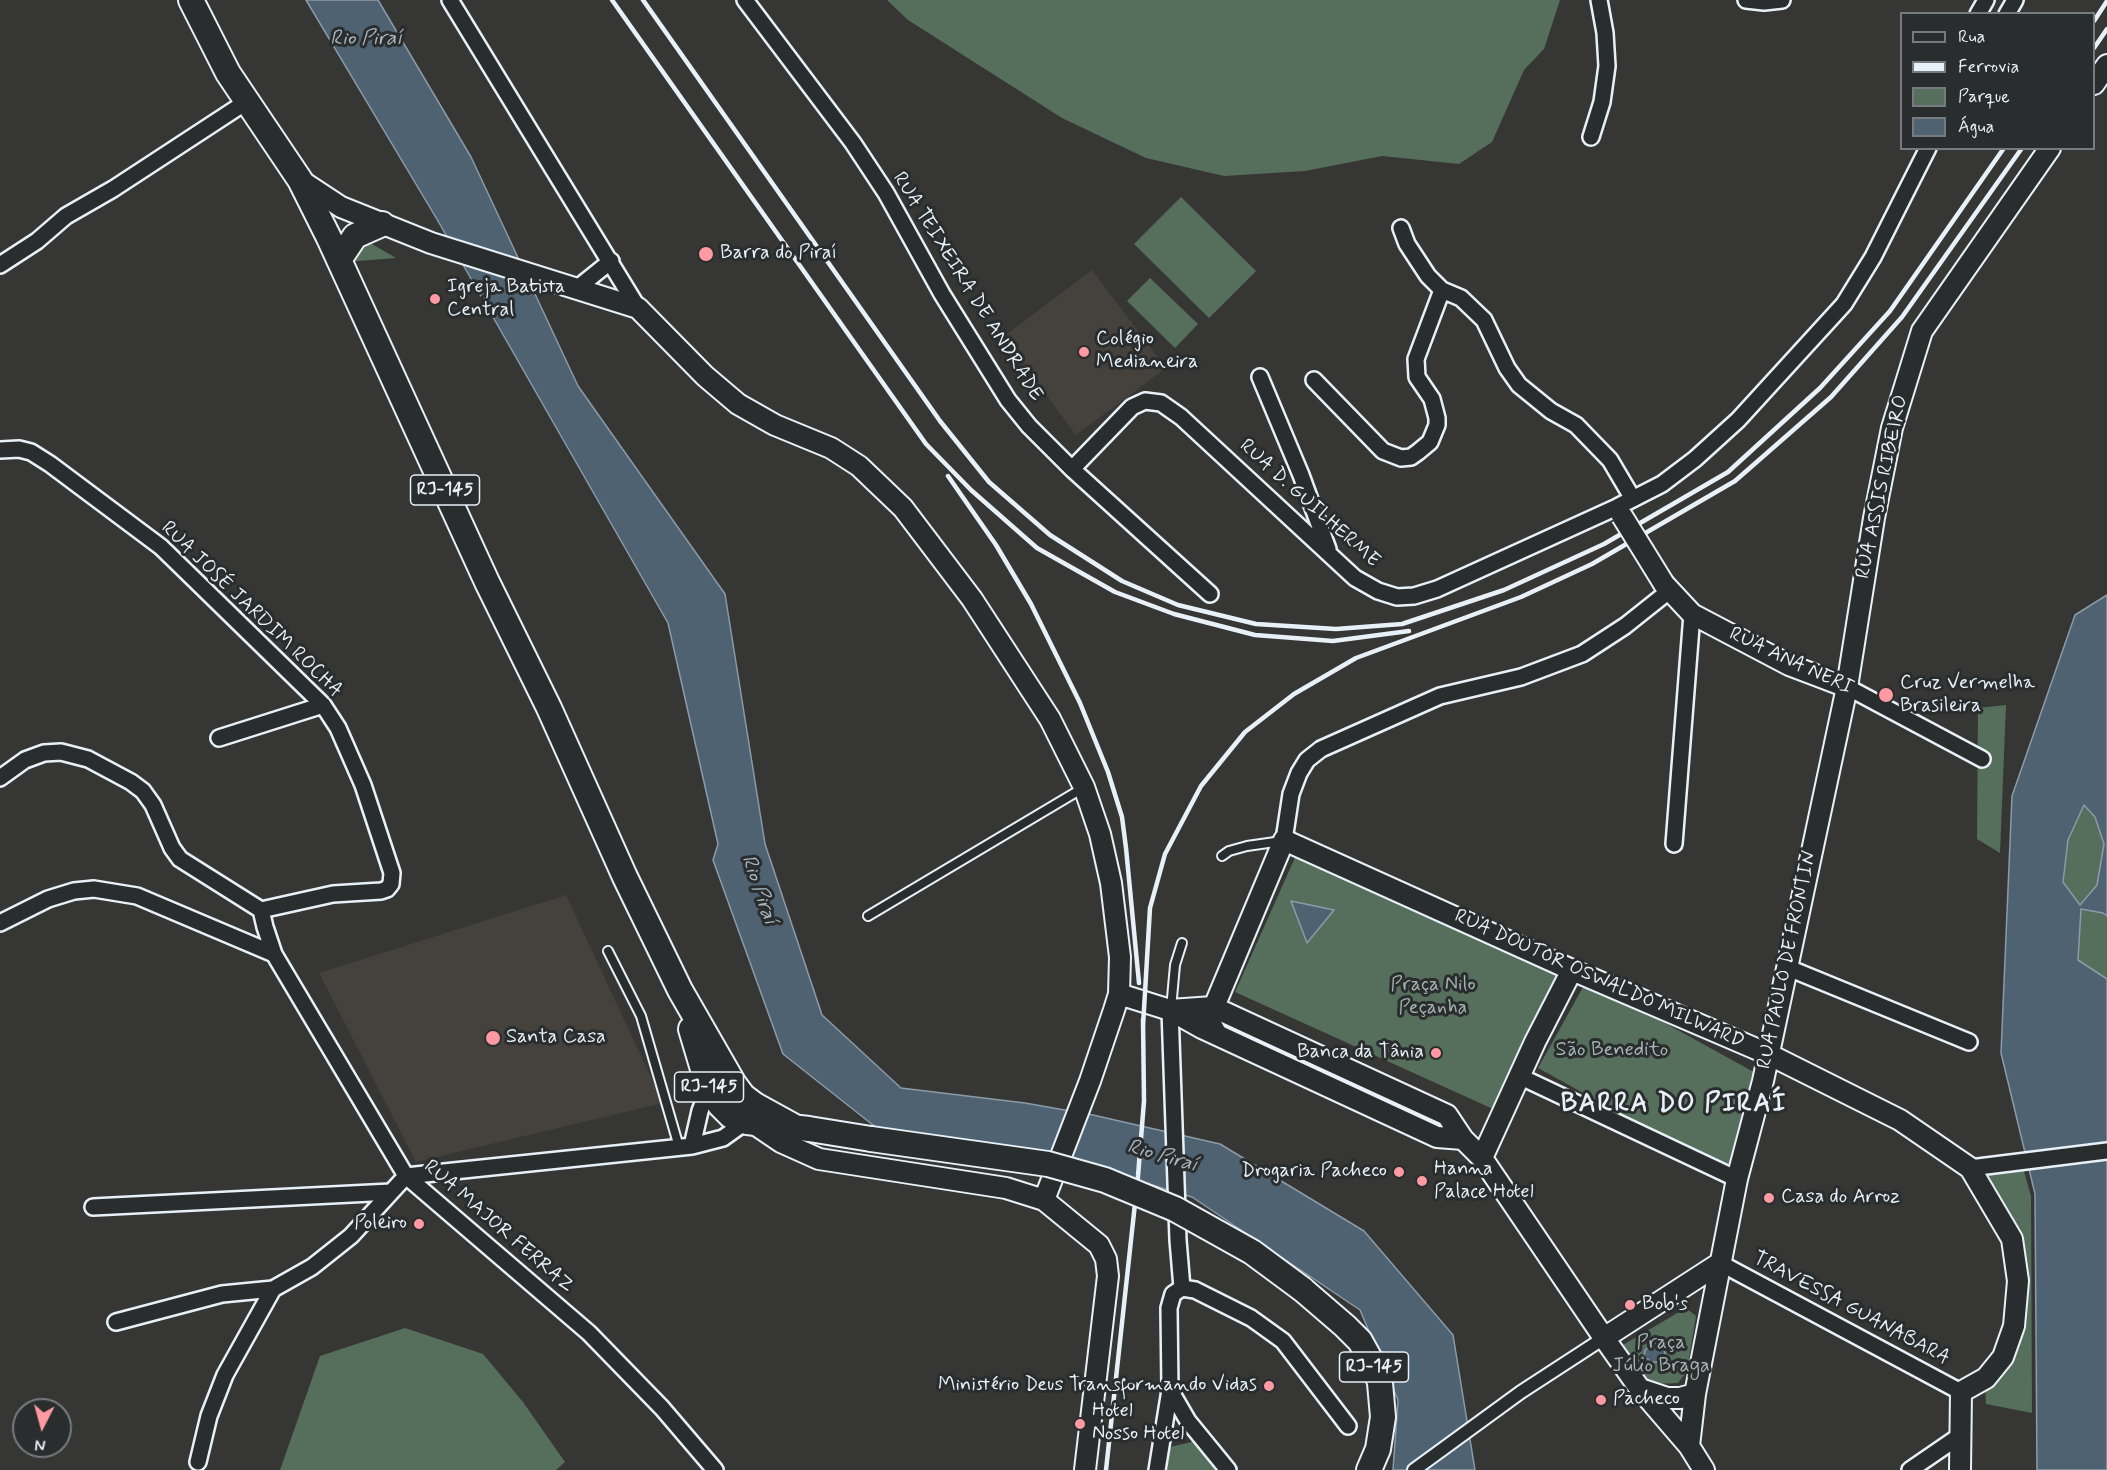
<!DOCTYPE html>
<meta charset="utf-8">
<style>
body{margin:0}
#map{position:relative;width:2107px;height:1470px;overflow:hidden;background:#363635;font-family:Mynerve,sans-serif}
canvas{display:block}
.legend{position:absolute;left:1900px;top:12px;width:195px;height:138px;box-sizing:border-box;background:#2a2d2e;border:2px solid #767b7f;margin:0;padding:8px 10px;list-style:none;font-size:18px;color:#e8f1f8}
.legend li{display:flex;align-items:center;gap:12px;height:30px}
.legend b{width:30px;border:2px solid #767b7f}
.north{position:absolute;left:12px;top:1398px;width:60px;height:60px;box-sizing:border-box;background:#2a2d2e;border:2px solid #767b7f;border-radius:50%;rotate:186deg;font-size:16px;font-weight:700;line-height:24px;text-align:center;color:#e8f1f8}
.north::after{content:'';display:block;margin:auto;width:21px;height:27px;background:#ff9aa2;clip-path:polygon(50% 0,100% 100%,50% 72%,0 100%)}
</style>
<div id="map">
<canvas width="2107" height="1470"></canvas>
<ul class="legend">
<li><b style="height:8px;background:#2a2d2e"></b>Rua</li>
<li><b style="height:8px;background:#e8f1f8"></b>Ferrovia</li>
<li><b style="height:16px;background:#566e5c"></b>Parque</li>
<li><b style="height:16px;background:#4f6272"></b>Água</li>
</ul>
<div class="north">N</div>
</div>
<script>
const g = document.querySelector('canvas').getContext('2d');
g.lineJoin = 'round';
function paint(path, color) { g.fillStyle = color; g.fill(path, 'evenodd'); }
const shape = rows => new Path2D(rows.map(r => 'M' + r).join(''));
function stroke(path, color, width, dash) { g.strokeStyle = color; g.lineWidth = width; g.lineCap = dash ? 'butt' : 'round'; g.setLineDash(dash || []); g.stroke(path); }
function write(font, color, halo, rows, align = 'center') {
  g.font = font + ' Mynerve,sans-serif'; g.lineWidth = 6; g.setLineDash([]); g.textBaseline = 'middle'; g.strokeStyle = halo; g.fillStyle = color; for (const [text, x, y, turn = 0] of rows) {
    g.save(); g.translate(x, y); g.rotate((+turn || 0) * Math.PI / 180); g.textAlign = isNaN(turn) ? turn : align; if (halo) g.strokeText(text, 0, 0); g.fillText(text, 0, 0); g.restore();
  }
}
paint(shape([
 [1092,270,1166,368,1076,435,1003,337],
 [566,895,663,1103,416,1162,319,973]
]), '#45413d');
paint(shape([
 [887,0,1560,0,1544,49,1524,70,1492,142,1459,164,1382,156,1305,171,1224,176,1146,158,1062,118,908,20],
 [1181,197,1256,271,1209,318,1134,244],
 [365,240,396,258,345,262],
 [1150,278,1198,324,1175,348,1127,301],
 [2006,705,2000,853,1977,839,1978,708],
 [2084,805,2095,817,2104,844,2097,885,2080,905,2063,882,2068,840],
 [1297,853,1567,974,1493,1109,1235,992],
 [2081,908,2103,913,2107,916,2107,979,2078,960],
 [1587,980,1761,1076,1736,1177,1538,1068],
 [2023,1168,2031,1196,2032,1413,1986,1404,1985,1386,2024,1308,1983,1175],
 [1686,1308,1696,1316,1687,1371,1678,1383,1653,1384,1631,1368,1621,1346],
 [405,1328,483,1354,523,1402,565,1462,556,1470,280,1470,320,1356],
 [1200,1440,1224,1470,1167,1470,1170,1447]
]), '#566e5c');
const water = shape([
 [306,0,378,0,471,157,578,386,725,594,765,844,822,1015,901,1088,1025,1103,1093,1115,1220,1144,1364,1231,1453,1335,1475,1470,1393,1470,1398,1400,1360,1310,1192,1197,1070,1160,878,1129,783,1054,713,860,718,844,668,623,438,221,306,0],
 [2107,595,2107,916,2103,913,2081,909,2078,960,2107,979,2107,1470,2037,1470,2035,1194,2001,1053,2012,796,2075,615,2107,595],
 [2084,805,2095,817,2104,844,2097,885,2080,905,2063,882,2068,840,2084,805],
 [1291,901,1334,910,1307,943,1291,901],
 [1658,1343,1664,1347,1665,1354,1662,1360,1656,1362,1651,1362,1644,1356,1645,1351,1650,1344,1658,1343]
]);
paint(water, '#4f6272');
stroke(water, '#8c9ba8', 1.5);
const service = shape([
 [1222,856,1229,851,1247,846,1282,841],
 [868,916,1083,788],
 [608,951,641,1016,679,1147],
 [1171,1009,1175,965,1182,943]
]);
const pedestrian = shape([
 [1414,1470,1521,1392,1604,1338]
]);
const minor = shape([
 [450,0,638,308],
 [745,0,853,143,886,193,942,294,1008,400,1029,426,1072,469,1210,594],
 [1746,0,1764,2,1782,0],
 [1978,14,1986,0],
 [2007,14,2015,0],
 [1591,137,1602,102,1607,66,1605,33,1599,0],
 [1401,228,1407,244,1428,276,1442,290,1461,298,1484,320,1507,368,1519,385,1551,411,1576,425,1610,460,1633,499],
 [0,265,37,241,66,216,113,189,246,102],
 [575,290,611,261],
 [1260,377,1301,475,1328,549],
 [1314,380,1383,451,1401,458,1411,457,1418,452,1430,442,1437,425,1437,418,1432,399,1417,377,1416,359,1442,290],
 [0,450,19,449,31,452,50,464,161,547,323,705,338,728,363,785,392,873,391,884,387,889,381,891,333,894,261,910],
 [1072,469,1132,407,1145,401,1161,403,1181,417,1355,578,1378,591,1397,597,1414,596,1437,589,1617,507,1662,484,1695,459,1738,420,1844,304,1873,257,1928,148],
 [1847,687,1982,759],
 [219,738,323,705],
 [0,778,25,760,44,753,61,752,88,759,131,782,143,791,153,805,172,848,180,859,261,910,265,927,274,954,406,1176,589,1333,662,1408,715,1470],
 [1284,840,1291,794,1299,773,1307,760,1321,749,1440,696,1521,677,1582,654,1625,626,1669,591],
 [1674,844,1692,614],
 [0,923,48,899,74,891,94,889,137,896,274,954],
 [1786,967,1969,1042],
 [1170,1010,1178,1240,1182,1288],
 [1519,1076,1737,1179],
 [692,1146,700,1111,711,1083],
 [1970,1168,2107,1151],
 [406,1176,692,1146,723,1138,751,1118],
 [93,1207,391,1192],
 [1720,1263,1961,1392],
 [116,1322,222,1294,273,1289],
 [1170,1390,1188,1421,1228,1470],
 [198,1462,209,1416,225,1375,273,1289,312,1267,351,1236,406,1176],
 [1157,1470,1170,1390,1169,1308,1173,1294,1182,1288,1195,1290,1251,1318,1283,1341,1348,1426],
 [1910,1470,1961,1435]
]);
const tertiary = shape([
 [2094,84,2107,65],
 [300,180,341,207,431,243,638,308,705,376,738,404,775,425,831,448,859,466,903,508,972,599,1050,719,1084,787,1100,834,1111,883,1120,957,1119,994,1114,1010,1090,1081,1044,1200],
 [1664,584,1692,614,1789,665,1847,687],
 [1119,994,1170,1010,1202,1028,1437,1137,1463,1139],
 [1170,1010,1213,1007,1447,1115,1463,1139,1482,1158,1604,1338,1640,1389,1689,1446,1704,1470],
 [1217,1035,1211,1024,1211,1014,1284,840,1572,970,1768,1054,1900,1120,1970,1168,2012,1239,2018,1281,2014,1326,2003,1357,1986,1378,1961,1392,1960,1470],
 [753,1123,781,1142,819,1159,1006,1188,1044,1200,1099,1245,1106,1259,1108,1276,1085,1470],
 [1482,1158,1535,1042,1572,970],
 [1604,1338,1720,1263],
 [1640,1389,1667,1398,1680,1398,1695,1394],
 [1689,1446,1695,1394,1737,1179,1763,1081,1847,687,1874,518,1892,428,1922,331,2050,148]
]);
const primary = shape([
 [191,0,228,73,300,180,329,238,487,582,549,708,625,877,680,990,734,1084,743,1096,755,1105,795,1127],
 [339,260,355,236,382,224],
 [691,1029,708,1086,720,1105,731,1116,747,1122,809,1129,871,1139],
 [1302,1289,1345,1326,1360,1341,1376,1370,1380,1383,1383,1417,1378,1449,1369,1470]
]);
stroke(service, '#e8f1f8', 12);
stroke(pedestrian, '#e8f1f8', 16);
stroke(minor, '#e8f1f8', 20);
stroke(tertiary, '#e8f1f8', 24);
stroke(primary, '#e8f1f8', 28);
stroke(service, '#2a2d2e', 8);
stroke(pedestrian, '#2a2d2e', 12);
stroke(minor, '#2a2d2e', 15);
stroke(tertiary, '#2a2d2e', 20);
stroke(primary, '#2a2d2e', 24);
stroke(shape([
 [612,0,926,444,971,490,1037,548,1115,592,1174,614,1255,635,1333,641,1409,631],
 [643,0,940,421,989,482,1050,535,1122,581,1178,605,1256,624,1336,629,1402,624,1504,590,1604,544,1728,472,1820,388,1890,311,2004,148],
 [2094,21,2107,1],
 [2094,48,2107,29],
 [948,476,996,545,1031,604,1080,703,1108,772,1122,817,1126,848,1139,983],
 [1143,1026,1150,908,1165,854,1201,786,1245,732,1294,694,1356,658,1521,597,1592,564,1735,481,1831,397,1902,317,2022,148],
 [1106,1470,1138,1176,1144,1101,1143,1019]
]), '#e8f1f8', 4.5);
const tertiaryBridge = shape([
 [1622,516,1664,584]
]);
const primaryBridge = shape([
 [871,1139,1048,1164,1105,1180,1175,1209,1252,1252,1302,1289]
]);
stroke(tertiaryBridge, '#e8f1f8', 24, []);
stroke(primaryBridge, '#e8f1f8', 28, []);
stroke(tertiaryBridge, '#2a2d2e', 20);
stroke(primaryBridge, '#2a2d2e', 24);
for (const [x, y, r, color] of [
 [706,254,8,"#ff9aa2"],
 [435,299,6,"#ff9aa2"],
 [1084,352,6,"#ff9aa2"],
 [1886,695,8,"#ff9aa2"],
 [493,1038,8,"#ff9aa2"],
 [1436,1053,6,"#ff9aa2"],
 [1399,1172,6,"#ff9aa2"],
 [1422,1181,6,"#ff9aa2"],
 [1769,1198,6,"#ff9aa2"],
 [419,1224,6,"#ff9aa2"],
 [1630,1305,6,"#ff9aa2"],
 [1269,1386,6,"#ff9aa2"],
 [1601,1400,6,"#ff9aa2"],
 [1080,1424,6,"#ff9aa2"]
]) { const dot = new Path2D(); dot.arc(x, y, r, 0, 2 * Math.PI); g.fillStyle = color; g.fill(dot); stroke(dot, '#2a2d2e', 2); }
for (const [x, y, w] of [
 [445,490,69],
 [709,1087,69],
 [1374,1367,69]
]) { const box = new Path2D(); box.roundRect(x - w / 2, y - 15, w, 30, 4.5); g.fillStyle = '#2a2d2e'; g.fill(box); stroke(box, '#e8f1f8', 1.5); }
write('bold 18px', '#e8f1f8', null, [
 ["RJ-145",445,490],
 ["RJ-145",709,1087],
 ["RJ-145",1374,1367]
]);
write('20px', '#e8f1f8', '#2a2d2e', [
 ["Barra do Piraí",720,254],
 ["Igreja Batista",447,288],
 ["Central",447,311],
 ["Colégio",1096,340],
 ["Medianeira",1096,363],
 ["Cruz Vermelha",1900,684],
 ["Brasileira",1900,707],
 ["Santa Casa",506,1038],
 ["Banca da Tânia",1424,1053,"right"],
 ["Hanna",1434,1170],
 ["Palace Hotel",1434,1193],
 ["Drogaria Pacheco",1387,1172,"right"],
 ["Casa do Arroz",1781,1198],
 ["Poleiro",407,1224,"right"],
 ["Bob's",1642,1305],
 ["Ministério Deus Transformando Vidas",1257,1386,"right"],
 ["Pacheco",1613,1400],
 ["Hotel",1092,1412],
 ["Nosso Hotel",1092,1435]
], 'left');
write('20px', '#e8f1f8', '#2a2d2e', [
 ["RUA TEIXEIRA DE ANDRADE",967,287,58],
 ["RUA ASSIS RIBEIRO",1883,487,-78],
 ["RUA D. GUILHERME",1309,504,42],
 ["RUA JOSÉ JARDIM ROCHA",251,610,44],
 ["RUA ANA NERI",1791,662,25],
 ["RUA PAULO DE FRONTIN",1788,960,-78],
 ["RUA DOUTOR OSWALDO MILWARD",1599,980,24],
 ["RUA MAJOR FERRAZ",498,1227,41],
 ["TRAVESSA GUANABARA",1851,1309,28]
]);
write('20px', '#a6b6b2', '#2a2d2e', [
 ["Praça Nilo",1433,986],
 ["Peçanha",1433,1009],
 ["São Benedito",1612,1051],
 ["Praça",1661,1344],
 ["Júlio Braga",1661,1367]
]);
write('italic 21px', '#abb8c2', '#2a2d2e', [
 ["Rio Piraí",366,40],
 ["Rio Piraí",758,890,71],
 ["Rio Piraí",1162,1157,16]
]);
g.letterSpacing = '1.5px';
write('bold 26px', '#e8f1f8', '#2a2d2e', [
 ["BARRA DO PIRAÍ",1674,1106]
]);
g.letterSpacing = '0px';
</script>
